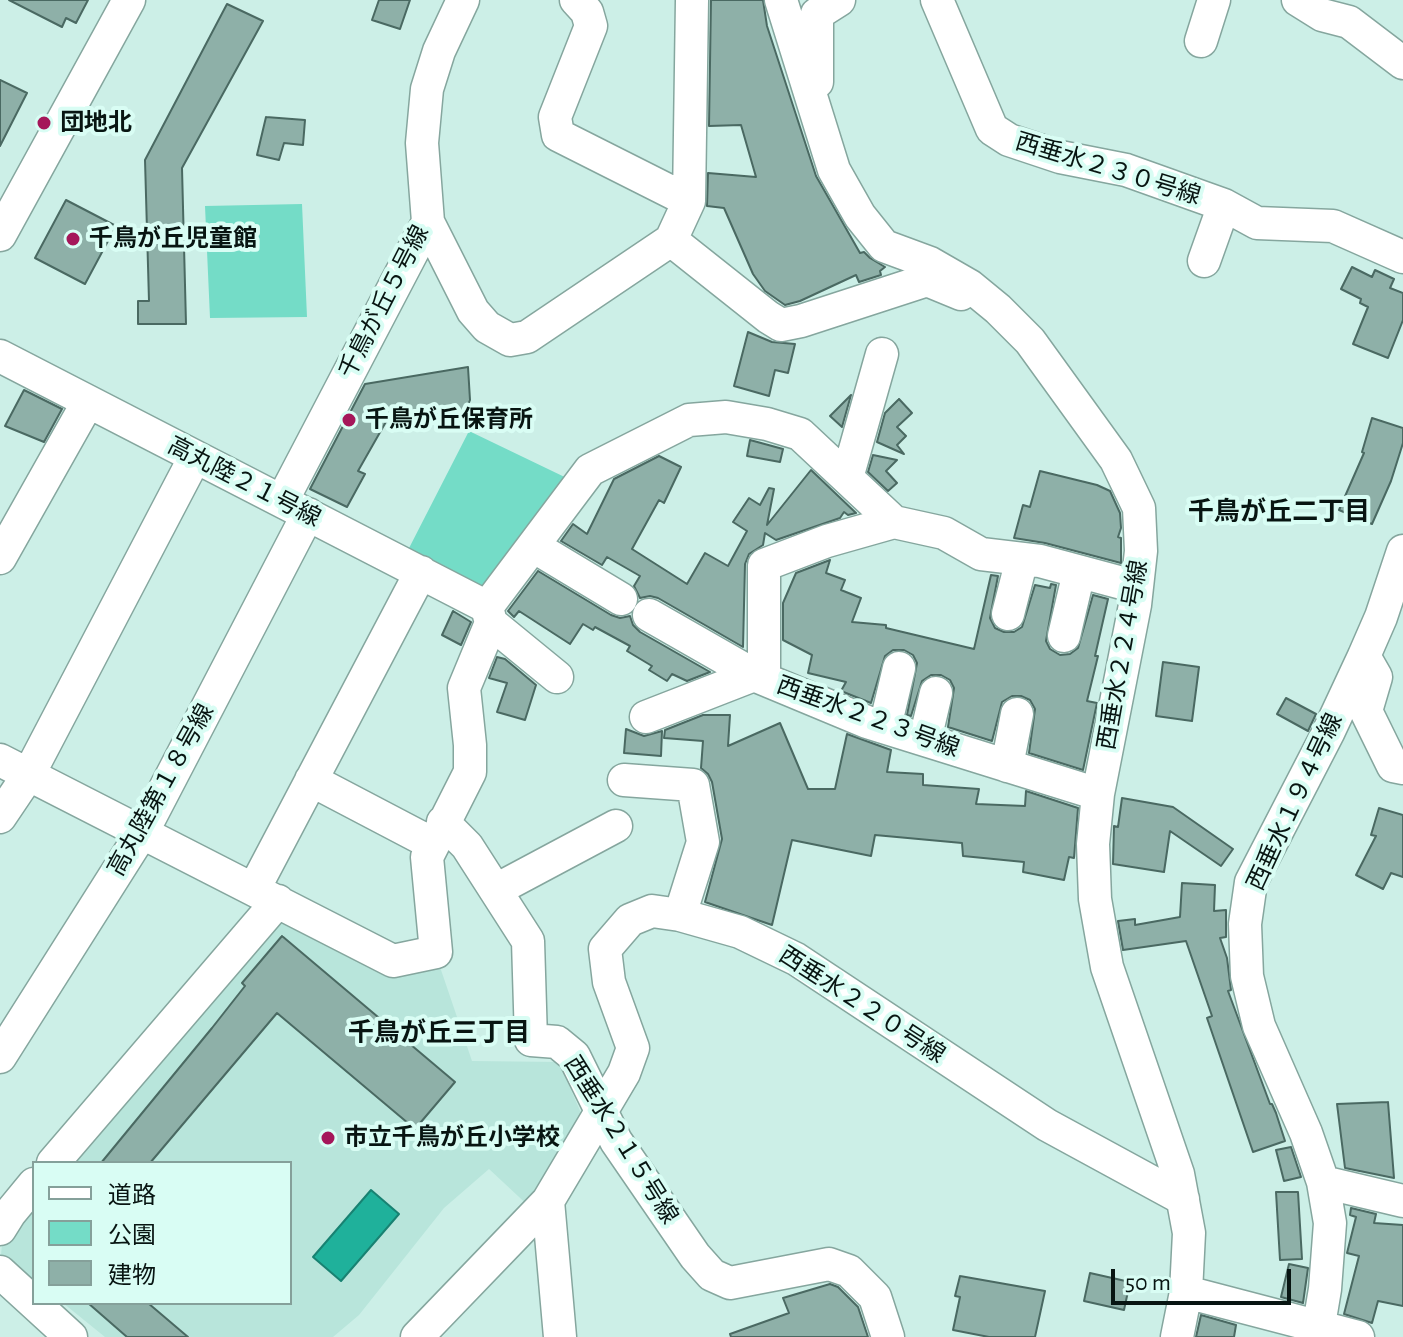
<!DOCTYPE html>
<meta charset="utf-8">
<style>
body{margin:0}
#map{position:relative;width:1403px;height:1337px;overflow:hidden;background:#ccefe7;font-family:"Alegreya Sans","Noto Sans JP",sans-serif}
canvas{display:block}
.legend{position:absolute;left:32px;top:1161px;width:260px;height:144px;box-sizing:border-box;background:#d9fdf4;border:2px solid #85a09a;margin:0;padding:10px 14px;list-style:none;font-size:24px;color:#081512}
.legend li{display:flex;align-items:center;gap:16px;height:40px}
.legend b{width:40px;border:2px solid #85a09a}
.scale{position:absolute;left:1111px;top:1269px;width:180px;height:36px;box-sizing:border-box;border:4px solid #081512;border-top:0;padding-left:10px;font-size:24px;line-height:28px;white-space:nowrap;color:#081512;-webkit-text-stroke:6px #d9fdf4;paint-order:stroke}
</style>
<div id="map">
<canvas width="1403" height="1337"></canvas>
<ul class="legend">
<li><b style="height:10px;background:#fff"></b>道路</li>
<li><b style="height:22px;background:#74dcc7"></b>公園</li>
<li><b style="height:22px;background:#8eb0a8"></b>建物</li>
</ul>
<div class="scale">50 m</div>
</div>
<script>
const g = document.querySelector('canvas').getContext('2d');
g.lineJoin = 'round';
function paint(path, color) { g.fillStyle = color; g.fill(path, 'evenodd'); }
const shape = rows => new Path2D(rows.map(r => 'M' + r).join(''));
function stroke(path, color, width, dash) { g.strokeStyle = color; g.lineWidth = width; g.lineCap = dash ? 'butt' : 'round'; g.setLineDash(dash || []); g.stroke(path); }
function write(font, color, halo, rows, align = 'center') {
  g.font = font + ' "Alegreya Sans","Noto Sans JP",sans-serif'; g.lineWidth = 8; g.setLineDash([]); g.textBaseline = 'middle'; g.strokeStyle = halo; g.fillStyle = color; for (const [text, x, y, turn = 0] of rows) {
    g.save(); g.translate(x, y); g.rotate((+turn || 0) * Math.PI / 180); g.textAlign = isNaN(turn) ? turn : align; if (halo) g.strokeText(text, 0, 0); g.fillText(text, 0, 0); g.restore();
  }
}
paint(shape([
 [274,916,391,974,440,967,472,1061,559,1062,581,1113,533,1210,489,1169,444,1208,359,1315,333,1337,105,1337,63,1303,290,1303,290,1163,66,1163],
 [34,1200,34,1281,1,1255,2,1244]
]), '#b8e5db');
paint(shape([
 [302,204,307,317,210,318,205,206],
 [469,431,575,482,489,590,406,554]
]), '#74dcc7');
const water = shape([
 [371,1190,399,1214,341,1281,313,1257,371,1190]
]);
paint(water, '#1fb19b');
stroke(water, '#188272', 2);
const building = shape([
 [9,0,88,0,76,23,66,18,62,27,9,0],
 [379,0,410,0,400,29,372,20,379,0],
 [711,0,763,0,767,26,816,176,860,253,864,252,870,258,885,267,880,271,881,275,859,282,856,275,800,301,785,305,765,291,753,274,724,208,707,206,708,173,756,177,741,125,709,126,711,0],
 [227,4,263,21,182,168,186,324,138,324,138,301,149,301,145,160,227,4],
 [0,80,27,93,0,146,0,80],
 [266,117,305,120,303,145,284,143,279,160,257,155,266,117],
 [66,200,116,226,85,284,35,258,66,200],
 [1352,267,1372,277,1375,270,1394,279,1390,288,1403,293,1403,320,1388,358,1353,344,1368,307,1360,303,1361,299,1341,289,1352,267],
 [748,332,772,342,795,344,788,373,775,370,769,396,734,386,748,332],
 [468,367,470,400,466,410,387,420,358,471,365,474,347,507,310,489,365,384,468,367],
 [24,390,62,409,44,442,5,426,24,390],
 [851,395,842,427,830,416,851,395],
 [899,399,912,413,897,427,906,436,897,445,904,454,877,442,885,413,899,399],
 [1372,418,1403,428,1403,443,1391,481,1372,524,1339,510,1364,453,1362,452,1372,418],
 [750,440,783,449,780,462,747,456,750,440],
 [873,455,897,460,886,471,897,483,888,491,868,472,873,455],
 [659,456,681,467,664,503,659,500,632,549,687,584,705,553,728,566,747,531,733,522,749,498,760,505,769,488,774,489,767,525,811,470,856,513,848,515,844,512,840,518,776,540,765,533,763,545,749,554,745,564,743,647,658,598,650,596,640,598,634,586,640,576,607,557,602,565,561,541,573,524,587,534,614,479,659,456],
 [1040,471,1097,485,1110,491,1120,513,1121,528,1118,537,1121,538,1121,563,1045,543,1014,538,1023,505,1030,507,1040,471],
 [830,560,826,573,845,580,841,590,861,598,852,622,886,625,886,628,974,649,991,575,998,576,990,618,995,628,1004,632,1014,632,1022,627,1035,585,1050,588,1051,584,1056,585,1046,641,1050,649,1060,655,1070,654,1078,648,1093,595,1108,599,1095,656,1098,656,1087,701,1097,703,1083,770,1029,753,1035,709,1030,700,1021,696,1012,696,1002,702,992,741,948,727,954,688,950,680,941,675,931,675,922,681,911,716,907,715,917,663,913,655,904,650,893,650,885,656,871,703,841,691,846,682,808,673,812,655,783,640,783,603,796,573,830,560],
 [538,571,611,615,620,618,630,616,633,625,640,632,710,672,687,681,672,674,667,681,649,670,652,666,627,651,630,646,595,627,593,630,583,624,570,644,519,611,514,617,508,611,538,571],
 [453,611,471,622,461,645,442,635,453,611],
 [497,657,505,659,536,685,525,720,497,712,507,683,489,678,497,657],
 [1163,662,1199,667,1192,721,1156,716,1163,662],
 [1286,698,1316,714,1308,731,1277,714,1286,698],
 [703,715,730,715,728,746,780,723,808,789,835,789,847,734,891,750,887,772,923,774,923,785,979,789,976,804,1025,806,1026,791,1078,808,1074,858,1069,857,1064,880,1023,872,1024,862,963,856,962,843,875,835,871,856,792,840,772,925,705,902,722,839,712,782,708,774,701,768,703,741,664,738,665,730,703,715],
 [626,729,644,736,662,731,661,756,624,753,626,729],
 [1122,798,1173,807,1233,849,1221,866,1170,831,1164,872,1113,864,1114,826,1118,827,1122,798],
 [1379,808,1403,815,1403,877,1391,873,1383,889,1356,875,1376,836,1371,835,1379,808],
 [1182,883,1215,885,1214,911,1226,910,1226,937,1220,938,1227,958,1231,990,1228,991,1270,1104,1272,1104,1276,1113,1285,1141,1253,1152,1207,1018,1212,1016,1186,941,1123,950,1118,921,1135,919,1135,925,1180,917,1182,883],
 [282,936,455,1082,415,1129,277,1013,150,1163,101,1163,212,1028,245,986,242,983,282,936],
 [1388,1102,1394,1178,1345,1168,1337,1104,1388,1102],
 [1291,1147,1301,1177,1284,1181,1276,1150,1291,1147],
 [1276,1192,1298,1192,1302,1259,1280,1260,1276,1192],
 [1351,1208,1376,1214,1374,1223,1403,1225,1403,1306,1378,1301,1372,1323,1344,1314,1359,1256,1347,1253,1356,1217,1350,1215,1351,1208],
 [1289,1264,1308,1268,1303,1303,1281,1297,1289,1264],
 [1090,1273,1130,1282,1124,1310,1084,1301,1090,1273],
 [960,1276,1045,1291,1035,1337,989,1337,953,1330,960,1297,955,1296,960,1276],
 [830,1284,838,1287,858,1307,868,1337,731,1337,730,1334,789,1313,783,1298,830,1284],
 [88,1303,148,1303,188,1337,127,1337,88,1303],
 [1201,1315,1236,1325,1234,1337,1196,1337,1201,1315]
]);
paint(building, '#8eb0a8');
stroke(building, '#4a6962', 2);
const minor = shape([
 [576,0,587,12,591,26,555,117,558,135,689,201],
 [781,0,834,170,860,216,884,246,930,263,970,286,998,309,1030,341,1116,460,1139,508,1141,551,1135,605,1098,794,1093,844,1095,899,1107,967,1178,1174,1189,1233,1186,1292,1177,1337],
 [937,0,992,129,1009,140,1060,157,1126,170,1224,205,1257,223,1333,226,1403,257],
 [1298,0,1322,15,1349,22,1403,63],
 [1201,41,1214,0],
 [817,82,817,14,839,0],
 [428,222,473,311,487,327,510,340,527,337,671,240,689,201,692,0],
 [0,235,129,0],
 [671,240,768,317,781,325,801,321,927,280,961,294],
 [1204,261,1224,205],
 [0,356,487,607],
 [847,478,882,354],
 [282,501,428,222,422,143,427,89,439,51,463,0],
 [533,546,621,599],
 [0,558,88,402],
 [487,607,590,470,689,420,726,417,767,424,800,434,894,522,944,533,981,554,1040,561,1137,587],
 [1008,614,1022,559],
 [649,615,754,675,867,722,1098,794],
 [491,623,557,677],
 [1064,636,1079,572],
 [1364,656,1376,677,1366,711,1393,766,1403,768],
 [764,679,764,565,827,541,894,522],
 [646,717,754,675],
 [885,727,899,668],
 [925,740,936,693],
 [0,760,393,961,436,952,427,857,470,772,470,745,464,688,491,623,487,607],
 [1007,766,1017,714],
 [311,780,433,844],
 [624,780,693,785,703,842,680,915],
 [0,817,29,774,195,457],
 [443,822,467,846,528,941,531,1040,557,1042,574,1056,616,1141,695,1256,712,1275,730,1283,829,1264,849,1271,875,1297,888,1337],
 [254,889,421,572],
 [496,890,616,826],
 [0,1057,143,831,308,514],
 [53,1163,278,901],
 [1323,1182,1403,1201],
 [0,1229,10,1213,34,1184],
 [0,1272,71,1337],
 [1186,1292,1358,1337],
 [417,1337,548,1201],
 [560,1337,548,1201,624,1073,633,1048,609,982,605,949,630,920,652,911,680,915,740,932,796,959,1047,1125,1183,1199],
 [1317,1337,1325,1289,1330,1223,1323,1182,1306,1133,1259,1026,1247,976,1245,924,1251,882,1328,733,1364,656,1381,617,1403,551]
]);
stroke(minor, '#85a69e', 35);
stroke(minor, '#fff', 32);
for (const [x, y, r, color] of [
 [44,123,8,"#a5175a"],
 [73,239,8,"#a5175a"],
 [349,420,8,"#a5175a"],
 [328,1138,8,"#a5175a"]
]) { const dot = new Path2D(); dot.arc(x, y, r, 0, 2 * Math.PI); g.fillStyle = color; g.fill(dot); stroke(dot, '#d9fdf4', 3); }
write('bold 24px', '#081512', '#d9fdf4', [
 ["団地北",60,123],
 ["千鳥が丘児童館",89,239],
 ["千鳥が丘保育所",365,420],
 ["市立千鳥が丘小学校",344,1138]
], 'left');
write('24px', '#081512', '#d9fdf4', [
 ["西垂水２３０号線",1108,169,17],
 ["千鳥が丘５号線",384,302,-63],
 ["高丸陸２１号線",244,482,27],
 ["西垂水２２４号線",1123,655,-80],
 ["西垂水２２３号線",868,717,20],
 ["高丸陸第１８号線",161,790,-61],
 ["西垂水１９４号線",1295,802,-65],
 ["西垂水２２０号線",862,1005,33],
 ["西垂水２１５号線",621,1140,58]
]);
write('bold 26px', '#081512', '#d9fdf4', [
 ["千鳥が丘二丁目",1279,512],
 ["千鳥が丘三丁目",439,1033]
]);
</script>
